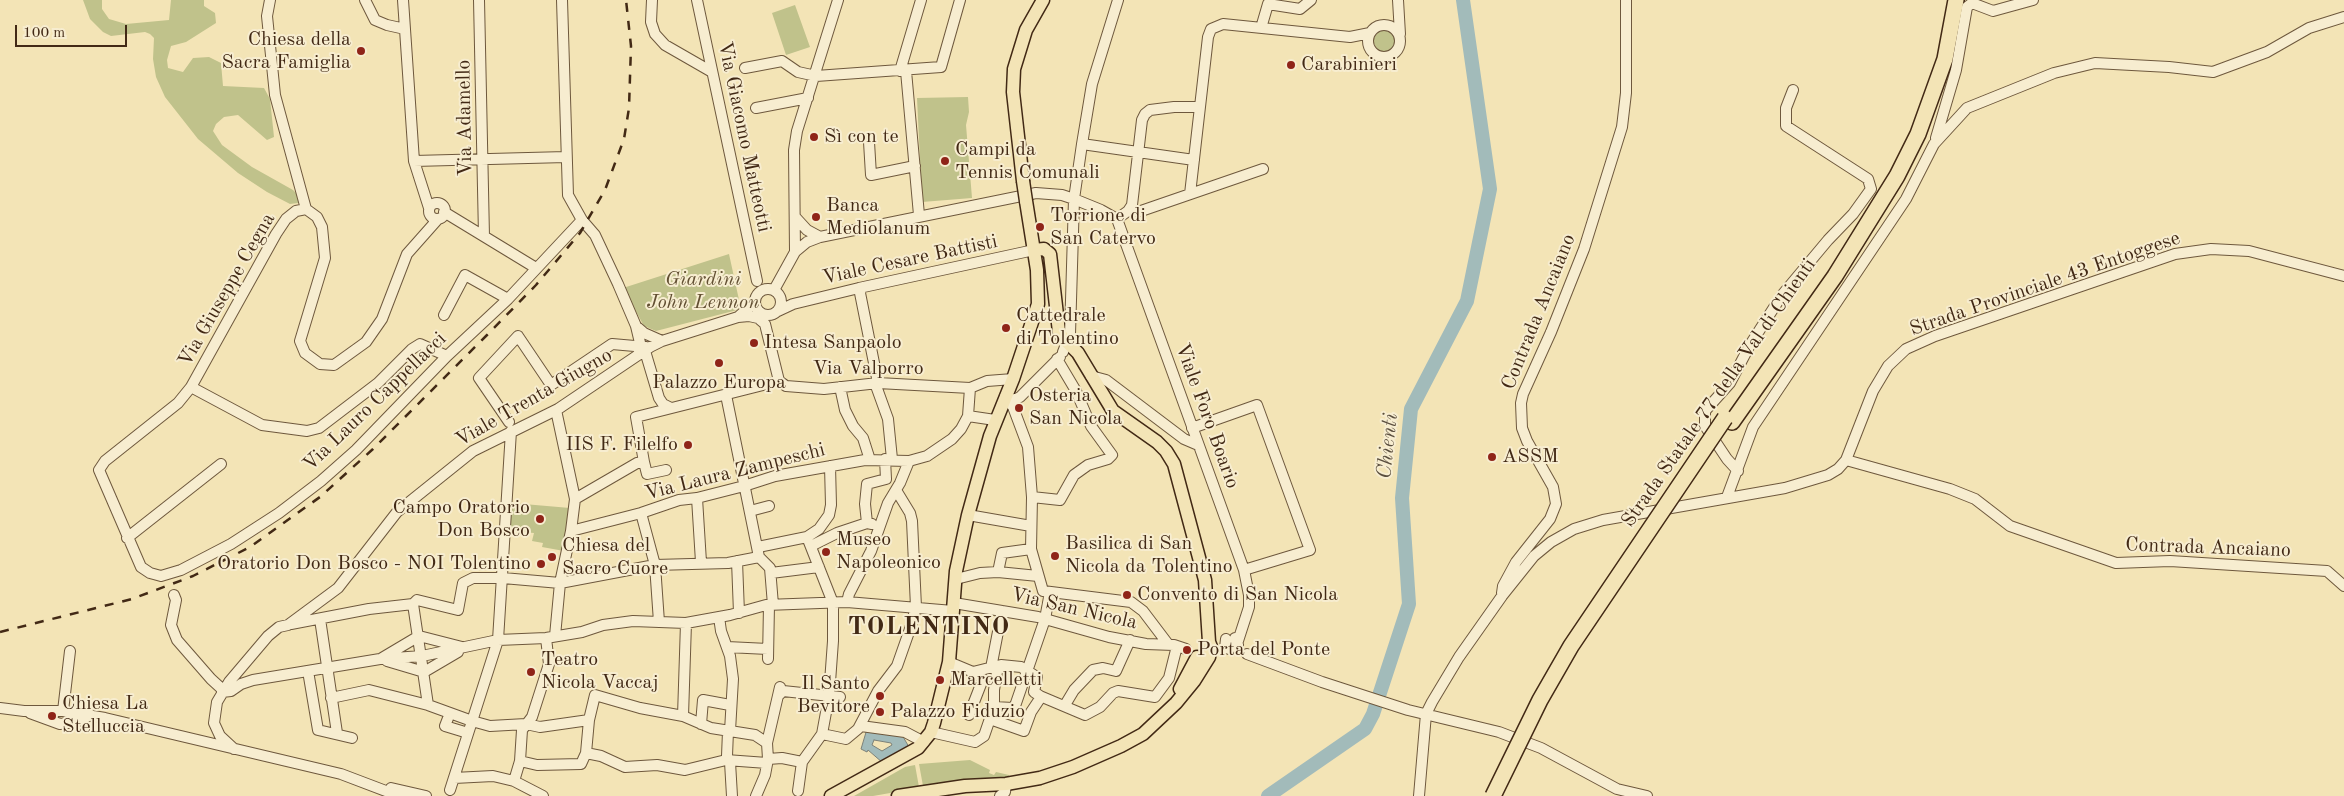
<!DOCTYPE html>
<meta charset="utf-8">
<style>
body{margin:0}
#map{position:relative;width:2344px;height:796px;overflow:hidden;background:#f3e4b6;font-family:"Old Standard TT",serif}
canvas{display:block}
.scale{position:absolute;left:15px;top:25px;width:112px;height:22px;box-sizing:border-box;border:2px solid #422915;border-top:0;padding-left:6px;font-size:15px;line-height:18px;white-space:nowrap;color:#422915;-webkit-text-stroke:4px #f7edd0;paint-order:stroke}
</style>
<div id="map">
<canvas width="2344" height="796"></canvas>
<div class="scale">100 m</div>
</div>
<script>
const g = document.querySelector('canvas').getContext('2d');
g.lineJoin = 'round';
function paint(path, color) { g.fillStyle = color; g.fill(path, 'evenodd'); }
const shape = rows => new Path2D(rows.map(r => 'M' + r).join(''));
function stroke(path, color, width, dash) { g.strokeStyle = color; g.lineWidth = width; g.lineCap = dash ? 'butt' : 'round'; g.setLineDash(dash || []); g.stroke(path); }
function write(font, color, halo, rows, align = 'center') {
  g.font = font + ' "Old Standard TT",serif'; g.lineWidth = 4; g.setLineDash([]); g.textBaseline = 'middle'; g.strokeStyle = halo; g.fillStyle = color; for (const [text, x, y, turn = 0] of rows) {
    g.save(); g.translate(x, y); g.rotate((+turn || 0) * Math.PI / 180); g.textAlign = isNaN(turn) ? turn : align; if (halo) g.strokeText(text, 0, 0); g.fillText(text, 0, 0); g.restore();
  }
}
paint(shape([
 [83,0,102,0,102,9,109,19,126,24,169,20,171,0,204,0,204,6,215,13,216,23,186,42,171,46,167,60,168,68,183,72,193,58,209,57,221,63,223,86,264,88,270,99,274,137,267,140,238,115,224,117,216,124,213,131,222,145,252,167,293,190,299,196,298,203,290,204,267,192,238,173,198,139,165,97,156,77,153,59,154,38,150,34,145,32,111,36,103,32,90,19],
 [795,5,810,47,786,55,772,13],
 '1374 41a11 11 0 1 1 22 0a11 11 0 1 1-22 0Z',
 [968,97,969,112,966,125,972,198,922,202,917,98],
 [729,254,741,309,656,331,644,326,623,288],
 [512,503,570,508,564,551,542,547,543,543,532,541,534,533,510,531],
 [970,760,990,770,989,773,994,775,996,772,1009,775,1010,779,959,781,873,796,854,796,905,767,915,765,919,787,923,786,919,764]
]), '#c0c28b');
const water = shape([
 [867,729,902,735,909,747,883,763,868,750,867,752,861,749,867,729],
 [874,740,891,743,892,745,882,751,872,745,874,740]
]);
paint(water, '#a2bbba');
stroke(water, '#7c8178', 1);
stroke(shape([
 [1268,796,1365,729,1373,714,1409,604,1402,498,1411,409,1467,301,1490,189,1463,0]
]), '#a2bbba', 14);
const minor = shape([
 [270,0,267,16,275,95,306,209],
 [365,0,375,20,387,25,405,29],
 [403,0,414,161,429,208],
 [479,0,484,236],
 [562,0,568,195,582,220,595,235,618,284,636,326,641,347,638,355],
 [652,0,651,22,655,34,665,45,712,72],
 [697,0,757,281],
 [1398,0,1400,34],
 '1368 41a16 16 0 1 1 32 0a16 16 0 1 1-32 0Z',
 [1261,28,1268,4,1300,9,1311,0],
 [745,68,782,61,798,72,816,76,941,67,960,0],
 [900,71,921,0],
 [906,71,919,215],
 [756,108,808,98],
 [1936,138,1956,70,1967,7,1972,3,1993,11,2033,0],
 [869,142,871,175,915,166],
 [1082,144,1194,160],
 [414,161,566,157],
 [1190,194,1208,37,1211,29,1223,24,1350,37,1370,33],
 '429 211a8 8 0 1 1 16 0a8 8 0 1 1-16 0Z',
 [1128,211,1132,205,1142,120,1145,114,1150,110,1174,107,1200,107],
 [444,212,536,268],
 [796,218,807,230,820,237],
 [438,219,407,254,382,319,366,342,334,365,320,364,305,353,300,341,325,258,322,227,317,217,306,209,296,211,286,219,276,234,191,387,178,403,105,461,99,470,141,567,150,573,161,576,181,570,231,544,279,513,321,481,356,450,447,356,508,299,582,220],
 [1117,219,1244,570,1249,595,1249,607,1238,641],
 [1117,219,1128,211,1141,211,1263,169],
 [795,252,807,242,820,237,1036,193,1062,195,1074,199,1101,210,1117,219],
 [859,288,878,383],
 '755 302a13 13 0 1 1 26 0a13 13 0 1 1-26 0Z',
 [774,290,795,252,794,150,797,131,838,0],
 [778,311,793,304,859,288,1034,250],
 [444,315,465,275,508,299],
 [738,317,749,316,758,318,765,324,779,381],
 [636,326,644,333,662,341],
 [645,351,659,398,663,404,671,408],
 [1063,352,1070,334,1074,199,1082,144,1092,84,1118,0],
 [1091,376,1106,380,1184,439,1198,445],
 [779,381,786,386,824,389,878,383,970,388,987,381,1013,379],
 [875,383,888,419,892,459],
 [191,387,262,425,307,431,319,428,378,383,412,349,420,344,447,356],
 [840,387,845,410,853,426,863,438,870,460],
 [726,395,759,557,770,568,773,605],
 [1005,397,1013,407,1028,447,1032,497,1031,549,1043,591,1131,602,1143,611,1168,644],
 [1005,397,1014,400,1020,397,1060,357],
 [968,416,995,420],
 [509,422,479,378,518,336,551,385,612,344,646,347],
 [1192,428,1257,405,1310,550,1244,570],
 [1846,460,1950,489,1975,499,2010,526,2116,563,2170,561,2327,571,2344,586],
 [644,462,647,474,666,470],
 [1738,471,1727,459,1705,426,1705,411,1730,383,1750,345,1782,295,1828,240,1853,214,1871,189,1868,179,1786,126,1786,108,1793,90],
 [1032,497,1060,500,1074,475,1088,465,1108,459,1112,455,1091,426,1076,391,1057,359],
 [1727,497,1753,427,1906,199,1934,144,1967,108,2054,73,2095,63,2169,67,2213,72,2267,52,2309,28,2344,17],
 [697,498,701,562],
 [575,499,637,463,644,462,636,417,779,381],
 [750,511,769,506],
 [641,513,655,565,659,622],
 [968,515,1031,526],
 [867,523,865,504,867,484,886,479,885,459],
 [571,531,641,513,679,500,697,498,744,486,775,476,865,460,909,461,927,456,952,439,961,429,968,416,970,388],
 [127,538,221,464],
 [811,546,837,533,867,523,872,524],
 [758,547,807,537,819,529,829,515,831,505,830,466],
 [737,561,739,613],
 [998,572,1002,553,1031,549],
 [771,573,819,567],
 [956,579,980,573,998,572,1038,576],
 [1502,593,1503,586,1516,562,1550,519,1556,504,1553,487,1527,441,1522,428,1521,403,1523,394,1551,332,1584,249,1622,127,1626,93,1626,0],
 [174,595,176,600,171,625,177,640,211,679,223,690],
 [847,602,849,594,871,551,888,503,900,483,909,461],
 [954,603,1038,617,1109,637,1146,644,1174,645,1186,649],
 [413,604,428,705],
 [719,617,721,631,730,656,733,679,730,731],
 [320,619,337,733],
 [291,624,369,609,413,604,417,600,458,610,463,583,473,578,503,578,560,583,655,565,728,563,759,557],
 [555,636,560,583,571,531,575,499,556,410],
 [1226,639,1225,648,1233,650,1238,645,1235,638],
 [727,647,768,649],
 [1247,654,1322,682,1408,710,1499,732,1541,748,1617,789,1647,796],
 [382,658,419,636,462,647],
 [768,659,769,605],
 [387,661,424,672,458,652],
 [949,662,973,672,1001,665,1021,667,1037,677,1034,692,1040,696,1085,715,1100,707,1113,693,1118,691,1155,697,1169,678,1177,646],
 [991,668,1002,611],
 [308,671,318,730,352,738],
 [222,692,231,691,241,684,253,680,380,659,422,656,498,640,546,638,582,632,603,625,633,621,686,623,730,615,766,605,847,602,953,611],
 [779,695,783,691,840,697],
 [331,698,369,690,428,705,472,721,490,726,526,724,540,727,589,720],
 [1065,705,1074,690,1093,670,1103,668,1116,671,1130,640],
 [994,707,1013,708,1015,706,1045,619,1050,592],
 [0,708,24,711,63,711,105,718,341,774,399,796],
 [63,711,70,651],
 [30,713,60,724,76,722,91,715],
 [450,713,445,726,468,733],
 [969,715,983,679,973,672],
 [683,716,686,623],
 [990,719,1024,731,1031,712,1041,697],
 [701,724,703,700,730,705],
 [861,726,905,732,924,742],
 [728,731,727,756,730,762,732,796],
 [931,732,975,742,984,736,994,707,994,690,998,666],
 [822,734,846,739,858,729,878,691,897,666,910,629,916,607,912,521,910,513,896,490],
 [234,749,220,736,214,723,217,702,229,682,268,636,279,627,288,625,338,588,397,512,473,451,558,409,650,347,662,341,738,317,755,302],
 [586,753,601,756,625,767,657,765,685,770,726,760,767,763],
 [768,759,782,758,802,762],
 [520,761,537,765,581,764,586,753,589,720,595,695,640,708,683,716,711,728,755,735,767,743],
 [454,778,493,776,514,781,543,796],
 [514,781,520,761,522,730,532,717,549,664,546,638],
 [391,788,426,796],
 [450,790,498,640,511,431],
 [798,791,802,762,822,734,829,696,833,641,833,603,807,537],
 [756,796,765,775,768,759,767,743,780,687],
 [1000,796,1005,792,1006,784],
 [1419,796,1426,714,1432,702,1459,657,1502,596,1534,556,1551,542,1574,529,1603,520,1785,488,1828,475,1838,469,1846,460,1873,391,1888,366,1906,349,1935,336,2175,254,2211,249,2249,251,2344,276]
]);
const major = shape([
 [1023,181,1013,92,1014,69,1026,30,1043,0],
 [1180,689,1197,657],
 [831,796,918,748,931,732,934,723,949,662,956,571,968,515,990,436,1013,379,1038,304,1037,270,1026,201],
 [898,796,965,786,1006,784,1040,778,1073,767,1121,746,1143,734,1176,703,1194,681,1209,657,1211,647,1209,642,1205,580,1174,464,1166,451,1157,442,1113,411,1078,353,1063,338,1059,332,1050,254,1044,249,1034,250]
]);
const highway = shape([
 [1732,422,1835,276,1897,176,1918,134,1945,59,1956,0]
]);
stroke(minor, '#6e583d', 12);
stroke(major, '#422915', 15);
stroke(highway, '#422915', 18);
stroke(minor, '#f7edd0', 10);
stroke(major, '#f3e4b6', 12);
stroke(highway, '#f3e4b6', 15);
stroke(shape([
 [0,632,132,599,193,576,250,547,320,497,373,449,487,335,536,285,580,233,605,190,624,139,629,108,631,46,626,0]
]), '#422915', 2.5, [9, 9]);
const majorBridge = shape([
 [1023,181,1026,201]
]);
const highwayBridge = shape([
 [1493,796,1540,700,1571,646,1725,418]
]);
stroke(majorBridge, '#422915', 15, []);
stroke(highwayBridge, '#422915', 18, []);
stroke(majorBridge, '#f3e4b6', 12);
stroke(highwayBridge, '#f3e4b6', 15);
for (const [x, y, r, color] of [
 [361,51,5,"#8f2418"],
 [1291,65,5,"#8f2418"],
 [814,137,5,"#8f2418"],
 [945,161,5,"#8f2418"],
 [816,217,5,"#8f2418"],
 [1040,227,5,"#8f2418"],
 [1006,328,5,"#8f2418"],
 [754,343,5,"#8f2418"],
 [719,363,5,"#8f2418"],
 [1019,408,5,"#8f2418"],
 [688,445,5,"#8f2418"],
 [1492,457,5,"#8f2418"],
 [540,519,5,"#8f2418"],
 [826,552,5,"#8f2418"],
 [1055,556,5,"#8f2418"],
 [552,557,5,"#8f2418"],
 [541,564,5,"#8f2418"],
 [1127,595,5,"#8f2418"],
 [1187,650,5,"#8f2418"],
 [531,672,5,"#8f2418"],
 [940,680,5,"#8f2418"],
 [880,696,5,"#8f2418"],
 [880,712,5,"#8f2418"],
 [52,716,5,"#8f2418"]
]) { const dot = new Path2D(); dot.arc(x, y, r, 0, 2 * Math.PI); g.fillStyle = color; g.fill(dot); stroke(dot, '#f7edd0', 2); }
write('20px', '#422915', '#f7edd0', [
 ["Chiesa della",351,40,"right"],
 ["Sacra Famiglia",351,63,"right"],
 ["Carabinieri",1301,65],
 ["Sì con te",824,137],
 ["Campi da",955,150],
 ["Tennis Comunali",955,173],
 ["Banca",826,206],
 ["Mediolanum",826,229],
 ["Torrione di",1050,216],
 ["San Catervo",1050,239],
 ["Cattedrale",1016,316],
 ["di Tolentino",1016,339],
 ["Intesa Sanpaolo",764,343],
 ["Palazzo Europa",719,383,"center"],
 ["Osteria",1029,396],
 ["San Nicola",1029,419],
 ["IIS F. Filelfo",678,445,"right"],
 ["ASSM",1502,457],
 ["Campo Oratorio",530,508,"right"],
 ["Don Bosco",530,531,"right"],
 ["Museo",836,540],
 ["Napoleonico",836,563],
 ["Basilica di San",1065,544],
 ["Nicola da Tolentino",1065,567],
 ["Chiesa del",562,546],
 ["Sacro Cuore",562,569],
 ["Oratorio Don Bosco - NOI Tolentino",531,564,"right"],
 ["Convento di San Nicola",1137,595],
 ["Porta del Ponte",1197,650],
 ["Teatro",541,660],
 ["Nicola Vaccaj",541,683],
 ["Marcelletti",950,680],
 ["Il Santo",870,684,"right"],
 ["Bevitore",870,707,"right"],
 ["Chiesa La",62,704],
 ["Stelluccia",62,727],
 ["Palazzo Fiduzio",890,712]
], 'left');
write('20px', '#422915', '#f7edd0', [
 ["Via Adamello",465,118,-91],
 ["Via Giacomo Matteotti",744,137,78],
 ["Viale Cesare Battisti",910,260,-12],
 ["Strada Provinciale 43 Entoggese",2045,284,-19],
 ["Via Giuseppe Cegna",227,290,-60],
 ["Contrada Ancaiano",1539,312,-68],
 ["Via Valporro",868,369],
 ["Strada Statale 77 della Val di Chienti",1719,393,-55],
 ["Viale Trenta Giugno",534,398,-30],
 ["Via Lauro Cappellacci",375,402,-44],
 ["Viale Foro Boario",1207,416,70],
 ["Via Laura Zampeschi",735,472,-14],
 ["Contrada Ancaiano",2208,548,2],
 ["Via San Nicola",1074,609,13]
]);
write('italic 20px', '#624f32', '#f7edd0', [
 ["Giardini",703,280],
 ["John Lennon",703,303]
]);
write('italic 21px', '#5a4e3e', '#f7edd0', [
 ["Chienti",1388,446,-84]
]);
g.letterSpacing = '1px';
write('bold 25px', '#422915', '#f7edd0', [
 ["TOLENTINO",929,627]
]);
g.letterSpacing = '0px';
</script>
